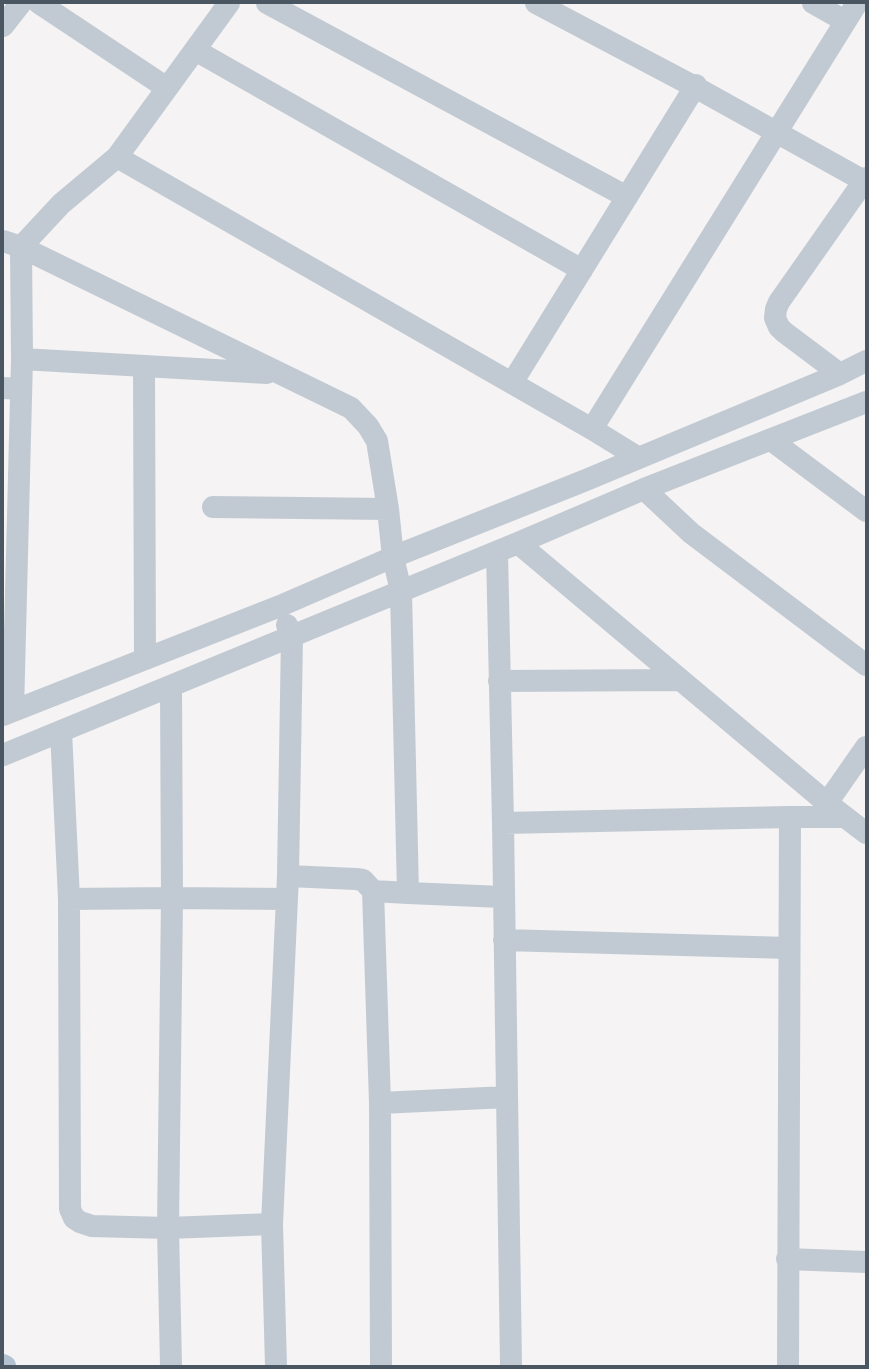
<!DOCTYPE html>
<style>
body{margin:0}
#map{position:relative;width:869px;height:1369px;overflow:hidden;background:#f5f3f3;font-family:"Archivo Narrow",sans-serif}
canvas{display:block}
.frame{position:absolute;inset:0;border:4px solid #4a5661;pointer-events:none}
</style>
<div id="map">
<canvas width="869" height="1369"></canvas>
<div class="frame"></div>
</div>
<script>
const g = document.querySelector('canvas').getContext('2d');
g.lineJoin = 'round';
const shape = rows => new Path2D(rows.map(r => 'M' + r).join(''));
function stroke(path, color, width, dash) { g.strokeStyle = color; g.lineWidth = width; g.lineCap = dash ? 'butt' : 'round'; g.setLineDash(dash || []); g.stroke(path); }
stroke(shape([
 [39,3,167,88],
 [267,3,627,197],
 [536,3,695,87,864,181],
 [813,3,845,21],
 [3,26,21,3],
 [195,50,582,270],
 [117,157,592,429,639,458],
 [3,241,21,247,351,408,368,426,377,441,388,509,393,557,401,591,408,893,373,891,380,1103,381,1366],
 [22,359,267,373],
 [144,367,145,659],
 [840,374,784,332,779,327,775,318,776,309,779,302,866,178],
 [512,383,696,85],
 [3,388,21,389],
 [592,429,857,3],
 [771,440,866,511],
 [644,489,691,533,866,665],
 [213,507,388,509],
 [518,543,827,803],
 [497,552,503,823],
 [499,681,681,680],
 [13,711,280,606,393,557,586,480,840,374,866,361],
 [3,715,13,711,22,359,21,247,61,204,117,157,229,3],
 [61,731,69,899,70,1209,74,1218,80,1222,92,1226,168,1228,272,1224],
 [866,747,827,803,866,833],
 [3,755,518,543,644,489,866,402],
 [288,876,356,879,363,880,373,891],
 [408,893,502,897],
 [69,899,172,898,287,899],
 [504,940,789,948],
 [380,1103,507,1097],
 [787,1259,866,1262],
 [171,1366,168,1228,172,898,171,687],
 [276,1366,272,1224,288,876,292,636,287,625],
 [511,1366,503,823,790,817],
 [788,1366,790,817,845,817]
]), '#c1cad2', 22);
stroke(shape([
 [3,1365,5,1366]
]), '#b3c2d1', 22);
</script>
